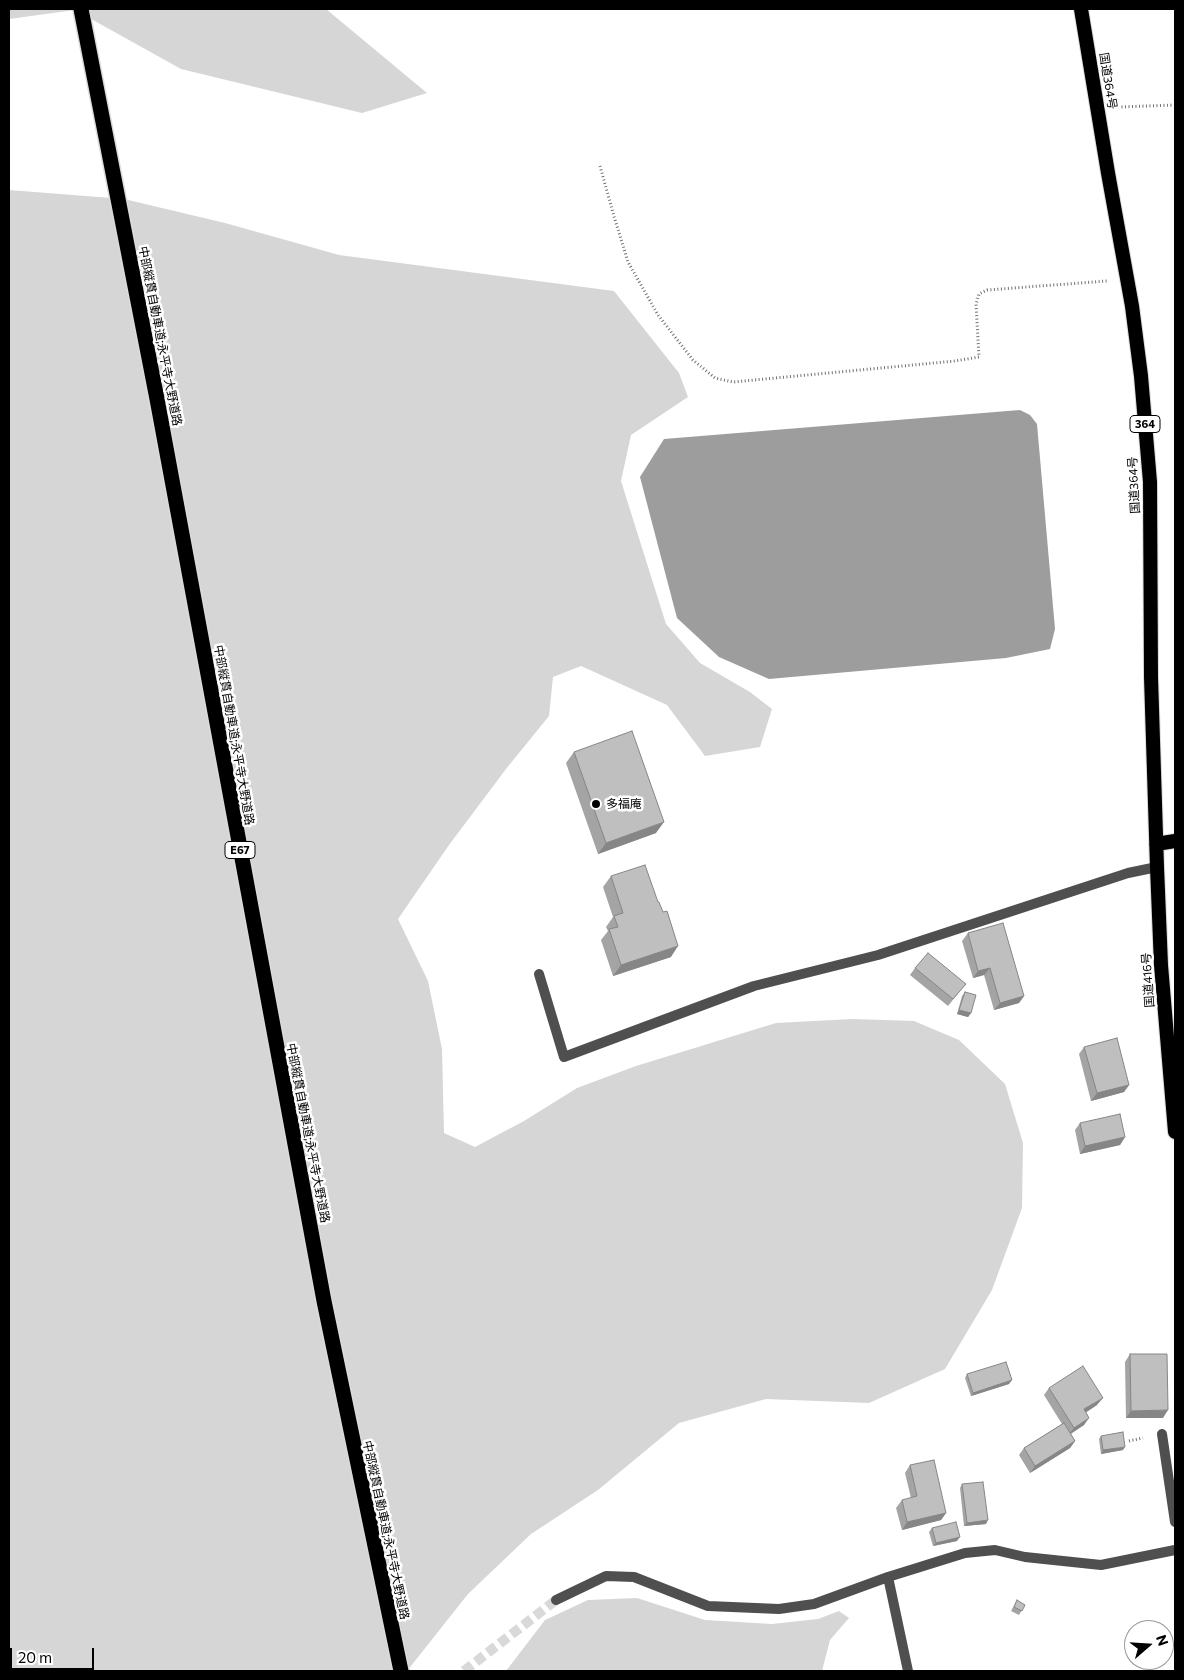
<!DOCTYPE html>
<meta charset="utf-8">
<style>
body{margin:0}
#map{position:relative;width:1184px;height:1680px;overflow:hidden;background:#fff;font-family:Commissioner,sans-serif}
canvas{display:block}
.frame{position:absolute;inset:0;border:10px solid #000;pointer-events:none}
.north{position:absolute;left:1124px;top:1620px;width:50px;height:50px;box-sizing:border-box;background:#fff;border:1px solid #999;border-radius:50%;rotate:71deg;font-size:14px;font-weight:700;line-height:20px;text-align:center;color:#000}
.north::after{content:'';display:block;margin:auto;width:18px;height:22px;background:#000;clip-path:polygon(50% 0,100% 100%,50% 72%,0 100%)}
.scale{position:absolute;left:10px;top:1648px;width:84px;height:22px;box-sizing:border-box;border:2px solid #000;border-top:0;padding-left:6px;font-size:15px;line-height:18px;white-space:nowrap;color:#000;-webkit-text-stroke:4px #fff;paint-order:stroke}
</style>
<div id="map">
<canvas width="1184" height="1680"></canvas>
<div class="frame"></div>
<div class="north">N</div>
<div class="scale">20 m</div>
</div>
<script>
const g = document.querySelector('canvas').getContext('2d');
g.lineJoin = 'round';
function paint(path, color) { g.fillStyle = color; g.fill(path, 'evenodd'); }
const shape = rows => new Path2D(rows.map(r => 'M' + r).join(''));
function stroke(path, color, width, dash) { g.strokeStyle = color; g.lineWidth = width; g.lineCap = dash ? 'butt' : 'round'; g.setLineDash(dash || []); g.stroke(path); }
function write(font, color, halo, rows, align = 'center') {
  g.font = font + ' Commissioner,"Noto Sans JP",sans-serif'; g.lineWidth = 5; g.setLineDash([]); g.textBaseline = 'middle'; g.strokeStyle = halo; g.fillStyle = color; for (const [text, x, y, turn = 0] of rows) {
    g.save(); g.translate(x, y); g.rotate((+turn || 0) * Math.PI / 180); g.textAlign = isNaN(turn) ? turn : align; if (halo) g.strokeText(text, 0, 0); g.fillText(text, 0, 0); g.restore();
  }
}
paint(shape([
 [9,9,326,9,427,93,362,113,181,69,75,10,9,19],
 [9,190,124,199,225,223,339,255,614,291,679,373,688,397,631,435,621,481,666,624,700,663,750,692,772,709,760,747,705,756,667,705,581,666,553,677,549,716,506,769,449,845,398,919,428,981,442,1049,444,1133,475,1147,524,1121,577,1088,636,1066,776,1023,852,1019,914,1021,959,1040,1005,1084,1023,1143,1022,1208,992,1290,945,1369,869,1403,766,1399,679,1423,598,1490,531,1534,468,1594,407,1671,9,1671],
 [637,1598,705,1620,772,1624,818,1619,839,1611,849,1618,830,1640,822,1671,506,1671,545,1620,588,1600]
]), '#d6d6d6');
paint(shape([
 [1020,410,1030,415,1037,424,1055,629,1050,649,1006,658,769,679,719,657,677,618,640,477,664,439]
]), '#9d9d9d');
stroke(shape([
 [464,1671,556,1600]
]), '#d9d9d9', 10, [10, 5]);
const trunk = shape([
 [1081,9,1108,173,1132,306,1141,376,1150,482,1151,677,1157,867,1161,965,1175,1132],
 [1156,844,1175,841]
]);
const motorway = shape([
 [81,9,157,399,324,1301,401,1671]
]);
stroke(trunk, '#dbdbdb', 16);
stroke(motorway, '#dbdbdb', 18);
stroke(shape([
 [1118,107,1175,105],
 [600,166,613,213,628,262,658,315,693,360,715,378,733,382,955,361,979,357,976,304,979,294,987,290,1107,281],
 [1129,1441,1143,1438]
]), '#717171', 3, [1, 2.5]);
stroke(shape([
 [539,974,564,1057,754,986,878,955,1128,873,1157,867],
 [1162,1434,1175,1522],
 [888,1577,908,1671],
 [556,1600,606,1576,634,1577,708,1606,779,1609,814,1604,888,1577,965,1553,995,1550,1025,1557,1101,1565,1175,1550]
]), '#4f4f4f', 10);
stroke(trunk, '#000', 14);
stroke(motorway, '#000', 15);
paint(shape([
 [574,752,656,833,598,854,566,763],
 [611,876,671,957,613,976,601,940,608,931,606,927,613,917,603,887],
 [968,933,1024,996,1019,1003,994,1010,984,975,973,978,962,941],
 [915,968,960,991,948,1006,910,975],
 [965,992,971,1013,968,1017,957,1014,962,996],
 [1084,1047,1129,1085,1124,1092,1091,1101,1079,1054],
 [1080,1123,1125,1137,1120,1145,1080,1154,1075,1130],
 [1130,1354,1163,1418,1126,1418,1125,1362],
 [967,1374,1009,1384,971,1396,965,1378],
 [1049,1388,1097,1405,1086,1412,1084,1425,1071,1434,1075,1441,1070,1448,1030,1473,1019,1455,1024,1448,1062,1424,1044,1395],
 [1101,1436,1123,1450,1101,1454,1099,1439],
 [910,1465,946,1513,941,1520,902,1530,896,1508,902,1500,911,1498,905,1473],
 [962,1484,986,1524,964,1526,960,1488],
 [932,1528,957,1541,933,1546,929,1532],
 [1017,1600,1025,1605,1019,1615,1011,1611]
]), '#a4a4a4');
paint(shape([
 [664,822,656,833,598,854,606,843],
 [678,946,671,957,613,976,621,965],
 [990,968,984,975,973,978,978,971],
 [1024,996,1019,1003,994,1010,1000,1003],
 [959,1010,971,1013,968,1017,957,1014],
 [1129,1085,1124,1092,1091,1101,1097,1093],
 [1125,1137,1120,1145,1080,1154,1085,1146],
 [1012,1380,1009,1384,971,1396,973,1393],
 [1103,1398,1097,1405,1079,1417,1084,1409],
 [1168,1410,1163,1418,1126,1418,1131,1411],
 [1089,1418,1084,1425,1068,1435,1074,1428],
 [1075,1441,1070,1448,1030,1473,1035,1466],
 [1125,1447,1123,1450,1101,1454,1103,1450],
 [946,1513,941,1520,902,1530,907,1522],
 [988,1520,986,1524,964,1526,967,1523],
 [960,1537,957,1541,933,1546,936,1543]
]), '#868686');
const building = shape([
 [632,731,664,822,606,843,574,752,632,731],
 [645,865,658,902,659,902,663,912,667,911,678,946,621,965,609,929,618,927,614,916,623,913,611,876,645,865],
 [1003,923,1024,996,1000,1003,990,968,978,971,968,933,1003,923],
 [928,953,966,984,953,999,915,968,928,953],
 [965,992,976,995,971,1013,959,1010,965,992],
 [1117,1038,1129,1085,1097,1093,1084,1047,1117,1038],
 [1120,1114,1125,1137,1085,1146,1080,1123,1120,1114],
 [1130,1354,1167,1354,1168,1410,1131,1411,1130,1354],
 [1006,1362,1012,1380,973,1393,967,1374,1006,1362],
 [1083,1366,1103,1398,1084,1409,1089,1418,1074,1428,1049,1388,1083,1366],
 [1064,1423,1075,1441,1035,1466,1024,1448,1064,1423],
 [1123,1432,1125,1447,1103,1450,1101,1436,1123,1432],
 [934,1460,946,1513,907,1522,902,1500,917,1496,910,1465,934,1460],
 [983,1482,988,1520,967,1523,962,1484,983,1482],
 [956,1522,960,1537,936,1543,932,1528,956,1522],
 [1017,1600,1025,1605,1022,1611,1014,1607,1017,1600]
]);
paint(building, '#bfbfbf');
stroke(building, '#868686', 1);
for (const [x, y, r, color] of [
 [596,804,5,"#000"]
]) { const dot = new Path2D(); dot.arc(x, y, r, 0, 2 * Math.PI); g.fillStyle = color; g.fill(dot); stroke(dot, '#fff', 2); }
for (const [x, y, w] of [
 [1145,424,30],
 [240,850,30]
]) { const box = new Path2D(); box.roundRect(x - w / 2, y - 8.5, w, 17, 4); g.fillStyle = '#fff'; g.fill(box); stroke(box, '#000', 1); }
write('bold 11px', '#000', null, [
 ["364",1145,424],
 ["E67",240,850]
]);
write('12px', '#000', '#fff', [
 ["国道364号",1108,81,81],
 ["中部縦貫自動車道;永平寺大野道路",160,336,79],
 ["国道364号",1134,485,-93],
 ["中部縦貫自動車道;永平寺大野道路",234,735,80],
 ["国道416号",1148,980,-94],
 ["中部縦貫自動車道;永平寺大野道路",308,1133,79],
 ["中部縦貫自動車道;永平寺大野道路",386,1530,78]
]);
write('12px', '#000', '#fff', [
 ["多福庵",606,804]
], 'left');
</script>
